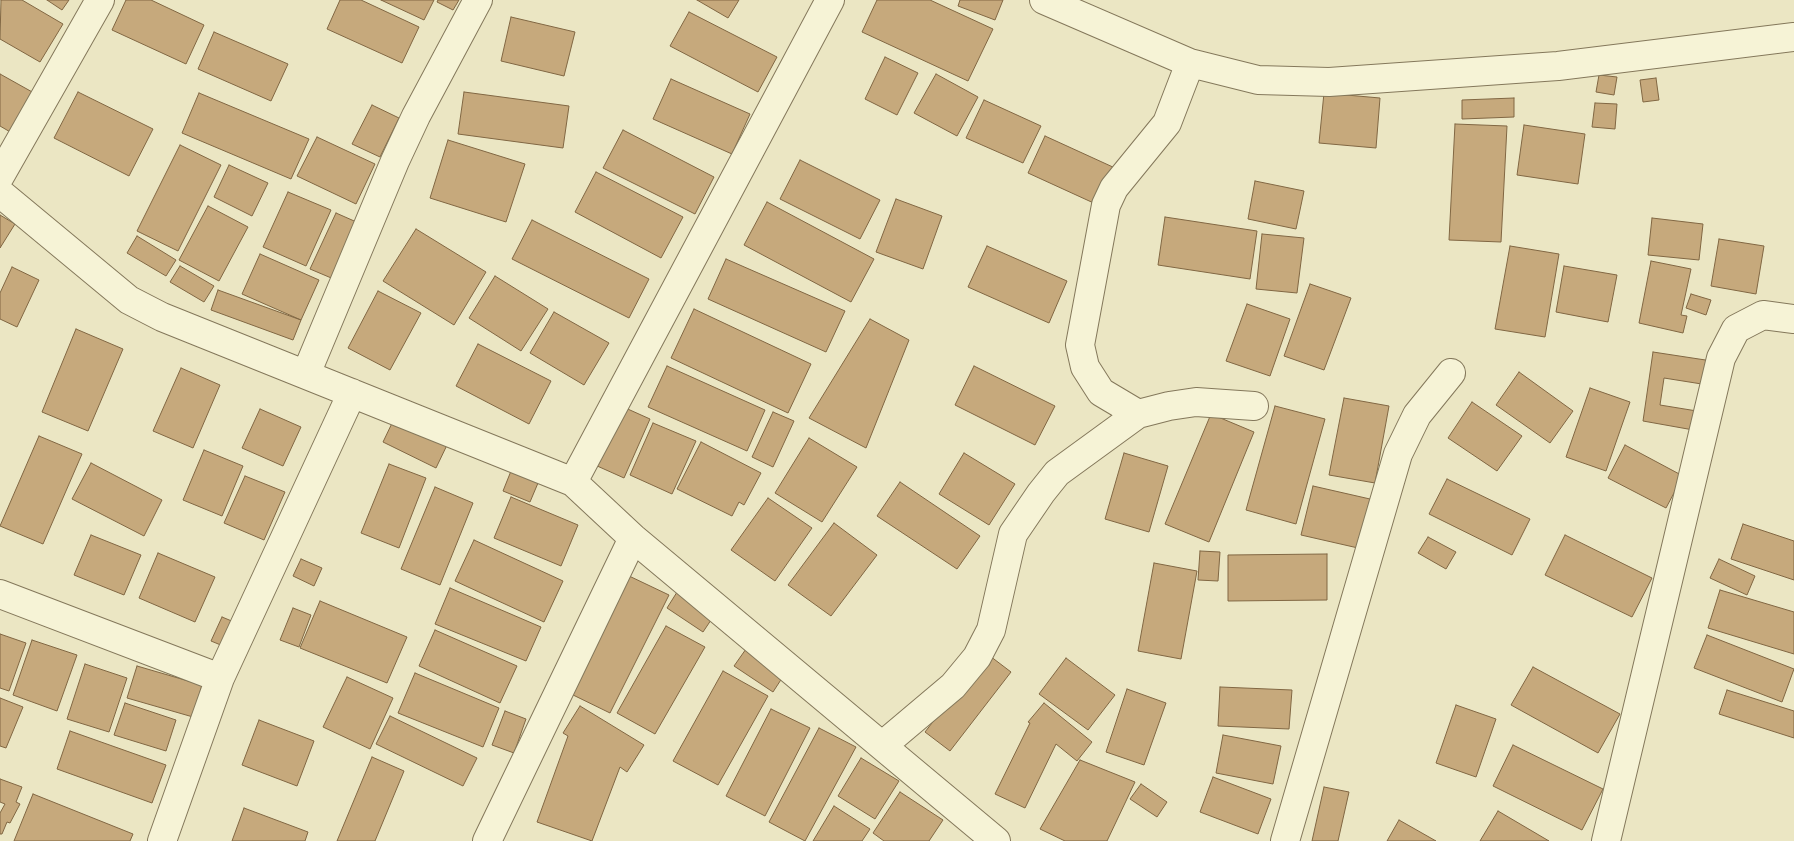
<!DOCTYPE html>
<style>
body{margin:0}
canvas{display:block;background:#ebe6c3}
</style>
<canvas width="1794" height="841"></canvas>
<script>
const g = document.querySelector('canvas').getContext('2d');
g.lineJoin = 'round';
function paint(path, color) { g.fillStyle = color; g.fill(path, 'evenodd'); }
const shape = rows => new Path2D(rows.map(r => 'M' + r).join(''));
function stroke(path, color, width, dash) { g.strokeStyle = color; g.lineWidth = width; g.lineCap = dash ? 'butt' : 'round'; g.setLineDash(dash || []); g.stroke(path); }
const building = shape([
 [1,0,22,0,63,24,40,62,0,39,1,0],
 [47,0,69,0,62,10,47,0],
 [126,0,151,0,204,25,186,64,112,30,126,0],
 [340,0,361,0,419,27,402,63,327,29,340,0],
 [381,0,434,0,424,20,381,0],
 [438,0,459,0,453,10,437,2,438,0],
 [697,0,739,0,728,18,697,0],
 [877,0,930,0,993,29,968,81,862,32,877,0],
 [960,0,1003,0,995,20,958,6,960,0],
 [689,12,777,57,758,92,670,46,689,12],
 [511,17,575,32,564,76,501,61,511,17],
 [214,32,288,64,271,101,198,69,214,32],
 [885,57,918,73,897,115,865,99,885,57],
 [0,74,34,93,12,133,0,126,0,74],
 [936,74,978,97,957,136,914,113,936,74],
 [1599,75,1617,77,1614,95,1596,92,1599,75],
 [1656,78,1659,100,1643,102,1640,80,1656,78],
 [671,79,750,114,732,154,653,119,671,79],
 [78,92,153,129,129,176,54,138,78,92],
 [464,92,569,106,563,148,458,134,464,92],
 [199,93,309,139,291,179,182,133,199,93],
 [1324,93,1380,98,1376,148,1319,143,1324,93],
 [1514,98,1514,117,1462,119,1462,100,1514,98],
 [984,100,1041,126,1023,163,966,138,984,100],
 [1595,103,1617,104,1615,129,1592,127,1595,103],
 [372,105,399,118,380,157,352,144,372,105],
 [1455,124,1507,126,1501,242,1449,240,1455,124],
 [1524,125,1585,134,1578,184,1517,175,1524,125],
 [623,130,714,177,695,214,603,168,623,130],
 [1045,136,1115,168,1098,205,1028,173,1045,136],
 [317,137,375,164,356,204,297,176,317,137],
 [448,140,525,164,506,222,430,198,448,140],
 [180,145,221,165,178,251,137,231,180,145],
 [800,160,880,200,860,239,780,199,800,160],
 [229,165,268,183,252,216,214,197,229,165],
 [596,172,683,217,661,258,575,212,596,172],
 [1255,181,1304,191,1296,229,1248,219,1255,181],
 [288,192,331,210,306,266,263,247,288,192],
 [896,199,942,216,923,269,876,252,896,199],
 [767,202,874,259,851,302,744,245,767,202],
 [208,206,248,227,219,281,179,260,208,206],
 [336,213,361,224,336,280,310,269,336,213],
 [0,215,15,224,0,248,0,215],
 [1165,217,1257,231,1250,279,1158,265,1165,217],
 [1652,218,1703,224,1699,260,1648,255,1652,218],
 [532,220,649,279,629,318,512,259,532,220],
 [416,229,486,272,454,325,383,281,416,229],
 [1262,234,1304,238,1297,293,1256,289,1262,234],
 [137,236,176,260,166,276,127,253,137,236],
 [1719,239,1764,246,1756,294,1711,286,1719,239],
 [987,246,1067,281,1049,323,968,287,987,246],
 [1510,246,1559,254,1545,337,1495,329,1510,246],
 [260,254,319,280,301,320,242,294,260,254],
 [726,259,845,311,826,352,708,299,726,259],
 [1651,261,1691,269,1681,315,1687,316,1683,333,1639,323,1651,261],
 [180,266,214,286,204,302,170,282,180,266],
 [1564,266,1617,275,1608,322,1556,312,1564,266],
 [12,267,39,280,17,327,0,319,0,293,12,267],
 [495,276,548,309,521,351,469,318,495,276],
 [1310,284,1351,298,1324,370,1284,356,1310,284],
 [218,290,301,320,293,340,211,310,218,290],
 [378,291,421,313,390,370,348,348,378,291],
 [1691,294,1711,300,1706,315,1686,308,1691,294],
 [1247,304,1290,319,1270,376,1226,361,1247,304],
 [694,309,811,364,788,413,671,358,694,309],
 [554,312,609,343,584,385,530,353,554,312],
 [870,319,909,340,866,448,809,418,870,319],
 [76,329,123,349,88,431,42,412,76,329],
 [478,344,551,381,529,424,456,386,478,344],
 [1653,352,1712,361,1708,385,1664,378,1660,405,1703,412,1699,431,1643,421,1653,352],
 [667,366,765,410,747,451,648,407,667,366],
 [974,366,1055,406,1035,445,955,405,974,366],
 [181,368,220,385,193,448,153,431,181,368],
 [1519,372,1573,411,1550,443,1496,405,1519,372],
 [1590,388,1630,402,1606,471,1566,457,1590,388],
 [1344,398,1389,406,1375,483,1329,475,1344,398],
 [1472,402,1522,436,1497,471,1448,438,1472,402],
 [621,406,650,419,624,478,595,465,621,406],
 [1275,406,1325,419,1296,524,1246,510,1275,406],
 [260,409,301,427,283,466,242,448,260,409],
 [773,412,794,421,773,467,752,457,773,412],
 [1211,414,1254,432,1209,542,1165,524,1211,414],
 [395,417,448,443,436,468,383,442,395,417],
 [653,423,696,441,672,494,630,475,653,423],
 [39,436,82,454,43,544,0,526,39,436],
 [809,438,857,467,822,522,775,493,809,438],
 [701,442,761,473,744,505,739,502,732,516,677,489,701,442],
 [1625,445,1683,476,1666,508,1608,478,1625,445],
 [204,450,243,466,222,516,183,500,204,450],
 [964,453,1015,484,989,525,939,494,964,453],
 [1124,453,1168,466,1149,532,1105,519,1124,453],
 [91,463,162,500,144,536,72,499,91,463],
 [389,464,426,478,399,548,361,533,389,464],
 [511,471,538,483,530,502,503,491,511,471],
 [245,476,285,492,264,540,224,523,245,476],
 [1447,479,1530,519,1512,555,1429,514,1447,479],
 [900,482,980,536,957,569,877,516,900,482],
 [1313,486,1370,499,1358,548,1301,535,1313,486],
 [435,487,473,503,440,585,401,569,435,487],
 [511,497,578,525,561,566,494,538,511,497],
 [768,498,812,528,775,581,731,550,768,498],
 [834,523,877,555,831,616,788,585,834,523],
 [1743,524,1794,541,1794,580,1731,559,1743,524],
 [91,535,141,555,124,595,74,575,91,535],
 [1565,535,1652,578,1632,617,1545,575,1565,535],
 [1428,537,1456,552,1446,569,1418,553,1428,537],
 [474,540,563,581,544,622,455,581,474,540],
 [1200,551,1220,552,1218,581,1198,580,1200,551],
 [158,553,215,577,195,622,139,598,158,553],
 [1327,554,1327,600,1228,601,1228,555,1327,554],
 [301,559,322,568,314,586,293,576,301,559],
 [1719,559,1755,576,1747,595,1710,578,1719,559],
 [1154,563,1197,571,1181,659,1138,651,1154,563],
 [627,575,669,595,610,713,569,693,627,575],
 [450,588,541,627,526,661,435,624,450,588],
 [679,589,715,614,703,632,667,608,679,589],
 [1720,590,1794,612,1794,654,1708,628,1720,590],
 [320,601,407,637,387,683,300,648,320,601],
 [293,608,311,615,299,647,280,640,293,608],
 [222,617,239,624,228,648,211,641,222,617],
 [666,626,705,647,655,734,617,713,666,626],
 [435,630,517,666,500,703,419,666,435,630],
 [0,634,26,643,9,691,0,688,0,634],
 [1707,635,1794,669,1782,702,1694,668,1707,635],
 [32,640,77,655,57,711,13,695,32,640],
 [746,649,784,675,773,692,734,666,746,649],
 [986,653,1011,672,950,751,925,732,986,653],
 [1066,658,1115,695,1088,730,1039,694,1066,658],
 [85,664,127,678,109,732,67,719,85,664],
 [137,666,202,685,193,717,127,698,137,666],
 [1533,667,1620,714,1598,753,1511,705,1533,667],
 [723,671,768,696,718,785,673,761,723,671],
 [415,673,499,708,483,747,398,713,415,673],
 [347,677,393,698,370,749,323,727,347,677],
 [1220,687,1292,690,1289,729,1218,726,1220,687],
 [1127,689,1166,703,1144,765,1106,752,1127,689],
 [1727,690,1794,711,1794,738,1719,714,1727,690],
 [0,698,23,707,6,748,0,746,0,698],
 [125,703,176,720,166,751,114,735,125,703],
 [1044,703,1092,742,1077,761,1056,744,1025,808,995,794,1030,723,1028,722,1044,703],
 [1456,705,1496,719,1476,777,1436,763,1456,705],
 [580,706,644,745,627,772,620,767,592,841,537,822,568,736,563,733,580,706],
 [771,709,810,728,765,816,726,796,771,709],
 [505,711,526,719,514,753,492,745,505,711],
 [390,716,477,758,463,786,376,744,390,716],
 [259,720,314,741,297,786,242,765,259,720],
 [819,728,856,747,805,841,769,822,819,728],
 [70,731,166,765,152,803,57,769,70,731],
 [1223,735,1281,746,1273,784,1216,773,1223,735],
 [1513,745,1603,789,1582,830,1493,786,1513,745],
 [372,757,404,771,375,841,337,841,372,757],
 [861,758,899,781,875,819,838,796,861,758],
 [1080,760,1135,782,1107,841,1065,841,1040,829,1080,760],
 [1213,777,1271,799,1258,834,1200,812,1213,777],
 [0,779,22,787,16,802,20,804,10,823,7,822,2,834,0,834,0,813,5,804,0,802,0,779],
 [1141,784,1167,802,1157,817,1130,799,1141,784],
 [1324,787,1349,792,1338,841,1312,841,1324,787],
 [900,792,943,820,929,841,884,841,873,833,900,792],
 [33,794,133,834,130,841,14,841,33,794],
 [834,806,870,829,862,841,813,841,834,806],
 [244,808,308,832,305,841,232,841,244,808],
 [1498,811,1549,841,1480,841,1498,811],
 [1399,820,1436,841,1387,841,1399,820]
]);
paint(building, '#c6a97c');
stroke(building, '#816743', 1);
const minor = shape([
 [1044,0,1190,63,1258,80,1329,82,1558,66,1794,37],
 [0,176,100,0],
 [0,193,129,300,162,317,573,482,633,538,996,841],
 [306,374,395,161,416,116,478,0],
 [1138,414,1101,392,1085,367,1080,345,1106,205,1114,188,1167,123,1190,63],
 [573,482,830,0],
 [0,594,220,678],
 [883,745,953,686,977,657,991,630,1013,534,1041,493,1057,473,1138,414,1169,406,1196,402,1254,406],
 [162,841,220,678,352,393],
 [487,841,633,538],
 [1285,841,1398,454,1417,415,1451,373],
 [1606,841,1721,358,1736,329,1763,315,1794,319]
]);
stroke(minor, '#84785b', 30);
stroke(minor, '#f6f3d6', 28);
</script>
